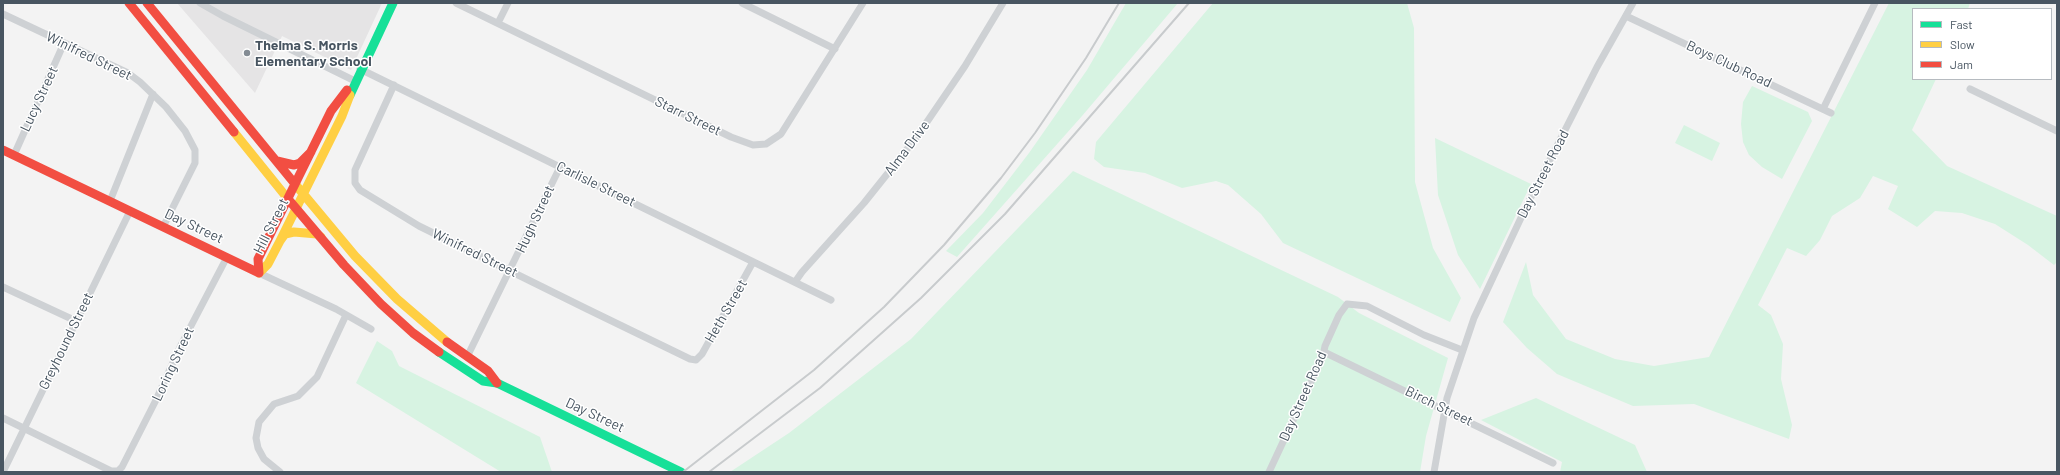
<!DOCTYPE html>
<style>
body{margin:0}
#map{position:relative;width:2060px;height:475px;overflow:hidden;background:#f3f3f3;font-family:Barlow,sans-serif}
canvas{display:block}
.frame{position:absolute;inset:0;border:4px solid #485561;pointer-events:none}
.legend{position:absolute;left:1912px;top:8px;width:140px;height:72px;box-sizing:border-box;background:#fff;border:1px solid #b6bbc0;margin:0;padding:5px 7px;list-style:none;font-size:12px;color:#485561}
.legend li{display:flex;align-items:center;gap:8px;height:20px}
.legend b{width:20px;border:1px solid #b6bbc0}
</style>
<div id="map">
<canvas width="2060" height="475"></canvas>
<div class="frame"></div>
<ul class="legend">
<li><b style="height:5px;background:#16e098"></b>Fast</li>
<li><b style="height:5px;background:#ffcf43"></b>Slow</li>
<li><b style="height:5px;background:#f24e42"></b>Jam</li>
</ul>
</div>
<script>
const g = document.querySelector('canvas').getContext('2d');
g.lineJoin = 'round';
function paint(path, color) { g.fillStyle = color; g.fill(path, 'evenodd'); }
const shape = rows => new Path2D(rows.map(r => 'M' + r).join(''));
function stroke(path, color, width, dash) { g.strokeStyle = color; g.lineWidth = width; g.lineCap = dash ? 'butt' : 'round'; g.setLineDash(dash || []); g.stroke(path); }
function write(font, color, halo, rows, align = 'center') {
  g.font = font + ' Barlow,sans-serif'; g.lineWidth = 3; g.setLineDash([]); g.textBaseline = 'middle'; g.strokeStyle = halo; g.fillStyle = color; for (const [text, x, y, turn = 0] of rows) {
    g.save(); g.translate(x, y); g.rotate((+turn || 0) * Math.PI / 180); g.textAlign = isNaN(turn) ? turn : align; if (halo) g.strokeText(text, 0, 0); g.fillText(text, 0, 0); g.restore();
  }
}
paint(shape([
 [177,3,382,3,351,70,282,36,255,93]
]), '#e5e4e5');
paint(shape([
 [1126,3,1178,3,1082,116,957,257,946,251,983,213,1029,153,1087,70],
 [1213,3,1407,3,1414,28,1415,182,1433,248,1461,298,1450,322,1283,243,1261,214,1228,185,1216,181,1182,188,1145,173,1104,167,1094,159,1096,142],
 [1889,3,1970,3,1968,9,1913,9,1913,79,1936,79,1912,130,1947,166,2057,216,2057,262,2054,265,2028,245,1995,224,1962,213,1935,211,1917,227,1888,209,1898,186,1873,176,1860,198,1832,216,1820,240,1806,256,1787,248,1758,305,1771,315,1783,344,1781,379,1792,425,1789,439,1694,404,1633,406,1557,374,1527,348,1503,322,1526,262,1533,295,1566,339,1615,359,1654,366,1709,357],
 [1752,86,1808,112,1812,121,1782,179,1762,167,1749,155,1743,142,1741,124,1743,102],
 [1684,125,1720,143,1712,161,1675,143],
 [1435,138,1531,184,1480,289,1458,255,1438,195],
 [1073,171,1338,297,1359,313,1448,358,1426,436,1420,472,730,472,789,433,911,339],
 [377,341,392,351,399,366,540,437,552,472,501,472,356,383],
 [1536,398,1635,445,1647,472,1560,472,1562,462,1481,420]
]), '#d7f3e2');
stroke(shape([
 [200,3,223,16,355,81],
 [456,3,731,137,753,145,766,144,781,134,863,3],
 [742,3,835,49],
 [3,14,128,73,140,82,166,107,185,131,195,150,195,163,163,227],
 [1626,16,1831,113],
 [498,23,508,3],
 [360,69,831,300],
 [394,85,355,170,355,183,360,190,419,226,587,309,690,359,696,360,702,354,753,262],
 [1970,89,2057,131],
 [1823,109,1875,3],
 [14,155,64,43],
 [110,201,153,94],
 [259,273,336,309,371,329],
 [795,282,802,272,864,203,916,138,965,66,1003,3],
 [3,287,76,321],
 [1324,352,1553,463],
 [467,357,560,167],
 [3,418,111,471,118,471,122,467,156,400,181,345,227,257],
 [3,472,130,211],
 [280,472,264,459,258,448,256,438,259,422,274,404,298,396,317,377,346,315],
 [1269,472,1323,356,1325,346,1339,315,1347,304,1367,306,1424,335,1462,350],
 [1434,472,1447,398,1474,318,1527,205,1597,67,1633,3]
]), '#ced1d4', 7);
stroke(shape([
 [350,95,393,3],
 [439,352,483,381,497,383,681,472]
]), '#16e098', 9);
stroke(shape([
 [234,132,288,199],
 [295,184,355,256,397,299,447,342],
 [280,241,285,234,294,232,317,234,321,237],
 [259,273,268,264,280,241,342,116,350,95]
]), '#ffcf43', 9);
stroke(shape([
 [129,3,234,132],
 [147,3,295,184],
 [3,150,259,273],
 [277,161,294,165,300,163,311,152],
 [288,199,344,265,381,304,413,333,439,352],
 [259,273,258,259,331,111,347,90],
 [447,342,488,371,497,383]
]), '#f24e42', 9);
stroke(shape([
 [683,472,814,370,884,307,944,245,1001,178,1035,133,1086,58,1119,3],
 [709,472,820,388,921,298,1005,214,1189,3]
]), '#c8cbcd', 2);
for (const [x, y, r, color] of [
 [247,53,4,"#848c94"]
]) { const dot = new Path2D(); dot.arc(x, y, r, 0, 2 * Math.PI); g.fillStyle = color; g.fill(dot); stroke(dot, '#fff', 1.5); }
write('bold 14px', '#485561', '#fff', [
 ["Thelma S. Morris",255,45],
 ["Elementary School",255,61]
], 'left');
write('14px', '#485561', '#fff', [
 ["Winifred Street",89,56,26],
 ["Boys Club Road",1729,64,25],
 ["Lucy Street",39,99,-65],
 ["Starr Street",688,116,26],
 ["Alma Drive",907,148,-53],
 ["Day Street Road",1543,174,-63],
 ["Carlisle Street",596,184,26],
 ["Hugh Street",535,219,-65],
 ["Day Street",194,226,25],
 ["Hill Street",271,226,-63],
 ["Winifred Street",475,253,26],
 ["Heth Street",726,311,-60],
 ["Greyhound Street",66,341,-64],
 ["Loring Street",173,364,-65],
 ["Day Street Road",1303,396,-66],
 ["Birch Street",1439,406,26],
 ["Day Street",595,415,25]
]);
</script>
